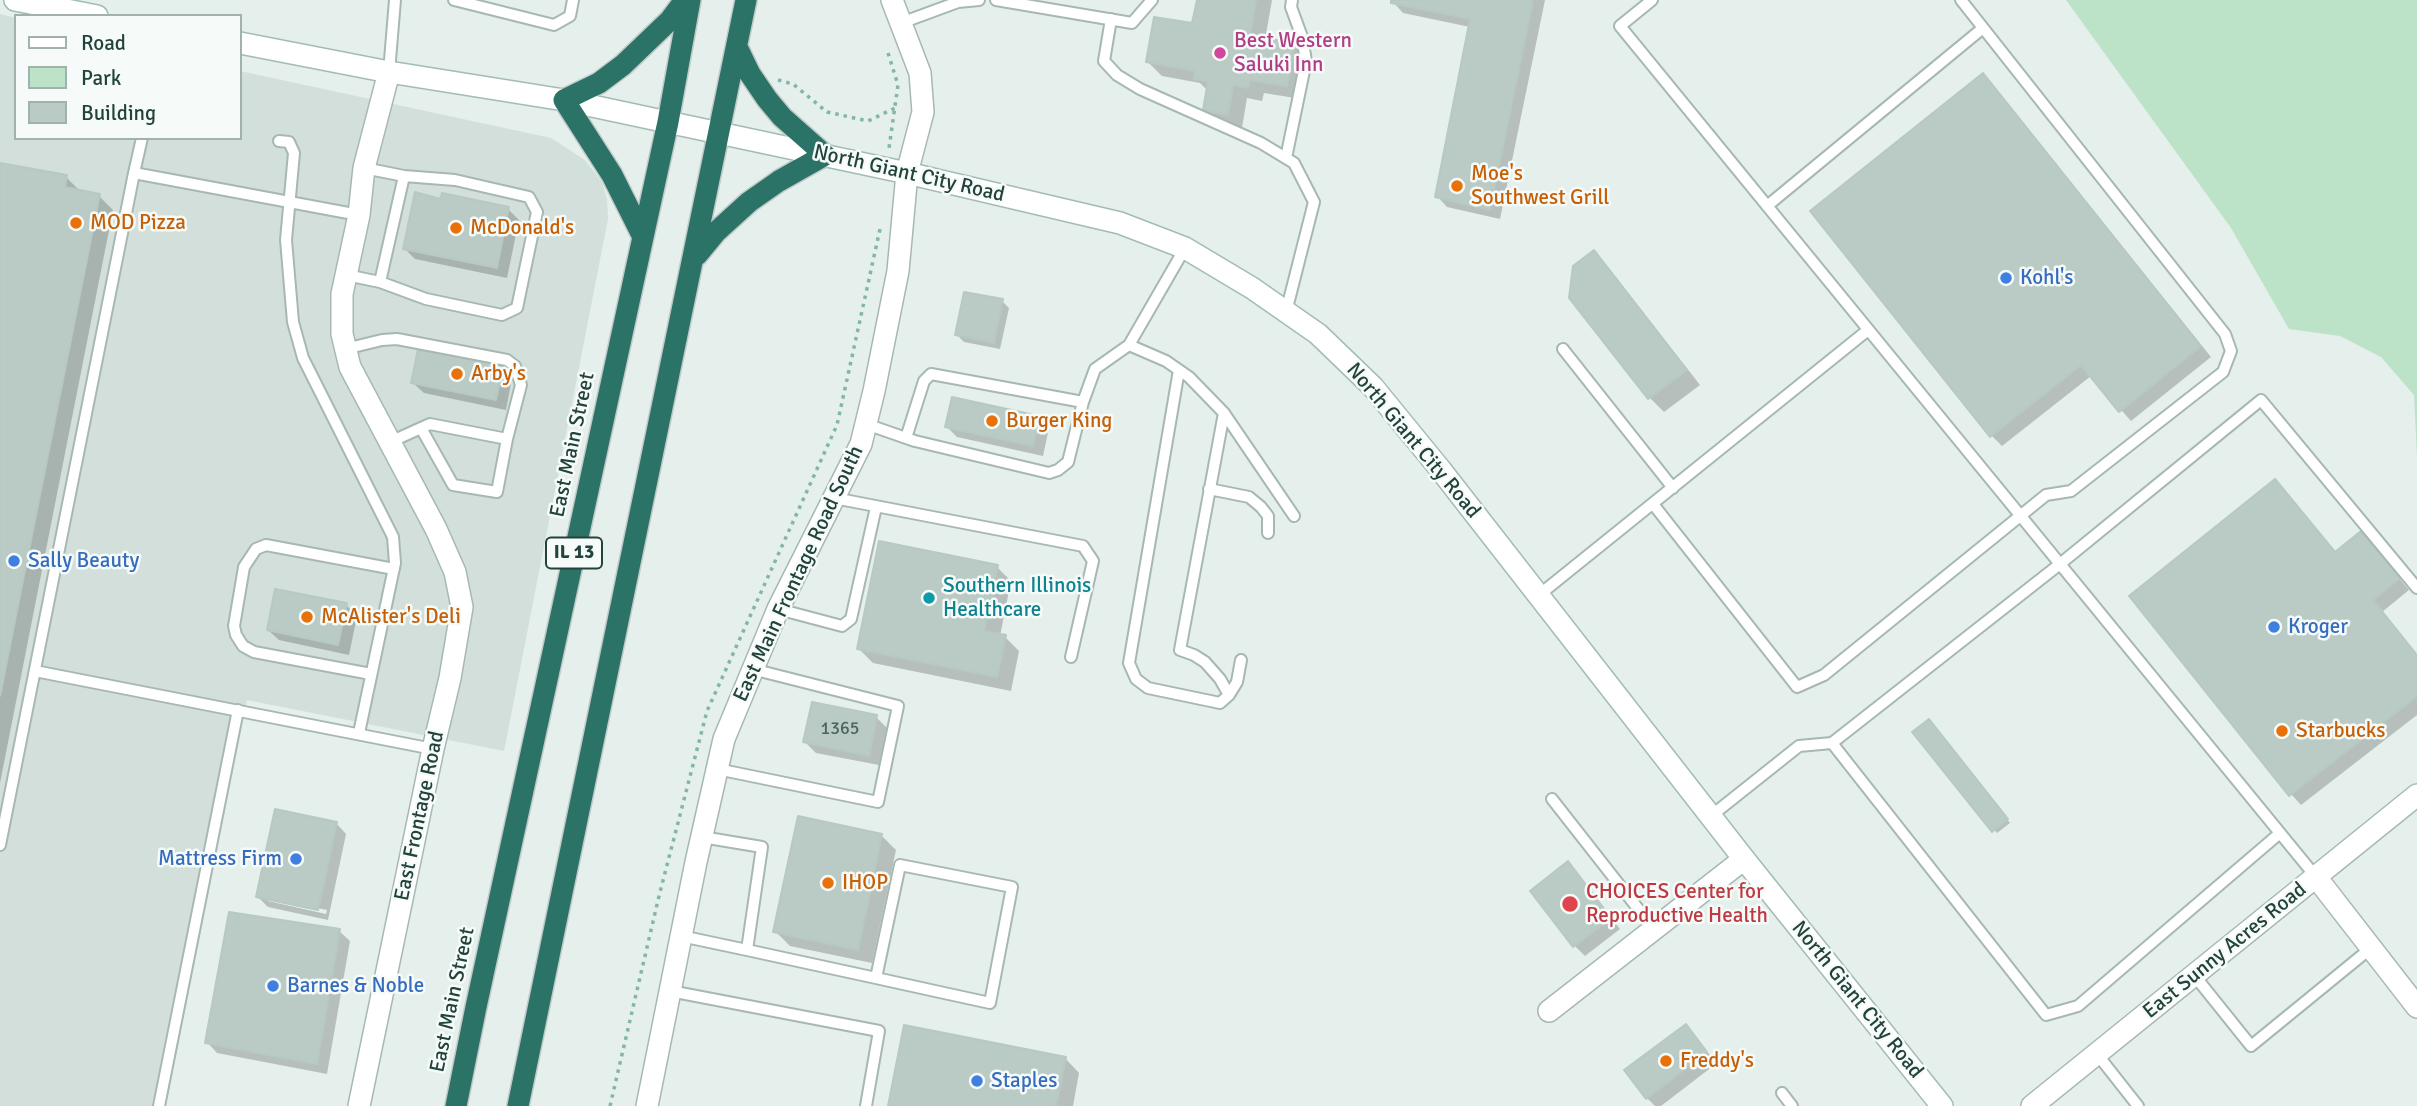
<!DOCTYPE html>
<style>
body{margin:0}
#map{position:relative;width:2417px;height:1106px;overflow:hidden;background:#e5efeb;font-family:Signika,sans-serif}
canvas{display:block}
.legend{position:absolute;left:14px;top:14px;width:228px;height:126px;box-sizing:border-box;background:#f6fbf9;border:2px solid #a1b1ad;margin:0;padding:9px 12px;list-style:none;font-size:21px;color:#22433c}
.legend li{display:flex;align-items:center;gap:14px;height:35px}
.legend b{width:35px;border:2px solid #a1b1ad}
</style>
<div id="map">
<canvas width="2417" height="1106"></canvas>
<ul class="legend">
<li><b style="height:9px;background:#fff"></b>Road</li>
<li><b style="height:19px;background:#bce2c8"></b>Park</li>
<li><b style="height:19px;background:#bacac4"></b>Building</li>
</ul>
</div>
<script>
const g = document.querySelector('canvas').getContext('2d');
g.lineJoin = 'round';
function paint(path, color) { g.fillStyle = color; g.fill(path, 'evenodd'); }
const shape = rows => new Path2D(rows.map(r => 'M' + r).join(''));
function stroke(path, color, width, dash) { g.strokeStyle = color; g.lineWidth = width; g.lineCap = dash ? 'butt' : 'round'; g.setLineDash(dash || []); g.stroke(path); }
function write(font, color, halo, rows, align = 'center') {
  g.font = font + ' Signika,sans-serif'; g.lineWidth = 5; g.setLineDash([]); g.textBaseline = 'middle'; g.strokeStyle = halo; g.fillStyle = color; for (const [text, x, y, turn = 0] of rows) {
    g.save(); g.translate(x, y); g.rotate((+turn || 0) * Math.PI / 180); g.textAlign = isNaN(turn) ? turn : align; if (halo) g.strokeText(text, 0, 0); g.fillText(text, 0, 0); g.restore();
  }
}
paint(shape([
 [0,14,16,18,16,138,240,138,240,71,551,138,585,160,602,182,607,199,608,219,504,751,247,700,166,1106,0,1106]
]), '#d3dfda');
paint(shape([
 [2066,0,2417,0,2417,456,2414,395,2381,357,2340,336,2289,329,2231,228]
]), '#bce2c8');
paint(shape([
 [1198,0,1272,0,1265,40,1294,45,1309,59,1301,99,1264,93,1262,101,1247,98,1242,128,1219,124,1204,110,1208,91,1200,83,1162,76,1148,62,1194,25],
 [1393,0,1545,0,1500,219,1447,207,1437,196,1470,27,1403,13,1393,2],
 [1983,75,2211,357,2131,421,2091,376,2002,446,1991,435],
 [0,165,66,177,81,192,99,196,113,210,0,783],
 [442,201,508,209,519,220,507,278,415,259,404,248],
 [1594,253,1608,267,1700,385,1664,412,1650,398,1571,298],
 [1002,301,1009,308,1000,349,964,342,957,335],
 [502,367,512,378,506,410,424,393,413,383],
 [1038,417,1049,428,1043,456,957,437,947,427],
 [2286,492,2336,553,2371,544,2409,590,2382,612,2417,655,2417,715,2301,805,2291,794],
 [997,567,1011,581,1000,636,1005,637,1019,651,1011,691,873,663,859,649],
 [346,605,357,616,349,655,279,640,268,630],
 [876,717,887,728,879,765,816,753,805,742],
 [1931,724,2010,823,1997,833,1915,733],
 [336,823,346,834,328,920,268,907,258,897],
 [268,898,327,910,326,914,268,901],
 [881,835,896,850,872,963,790,946,775,931],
 [1578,874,1620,929,1585,956,1574,945],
 [339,931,350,941,327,1074,217,1053,207,1042],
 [1685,1026,1717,1063,1661,1106,1655,1106,1647,1098],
 [1065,1058,1079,1073,1073,1106,890,1106]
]), '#0003');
const building = shape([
 [1197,0,1256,0,1250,35,1295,43,1287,86,1250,80,1248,88,1233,85,1228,115,1203,110,1208,81,1194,79,1195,71,1146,62,1154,17,1192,23,1197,0],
 [1391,0,1533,0,1490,210,1435,197,1470,19,1391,3,1391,0],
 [1983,73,2201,346,2119,412,2081,365,1990,437,1810,211,1983,73],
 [0,163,67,175,65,187,100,194,0,696,0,163],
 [415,192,440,199,442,193,509,207,497,268,403,249,415,192],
 [1594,250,1687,370,1648,399,1569,298,1573,266,1594,250],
 [964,292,1003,299,994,343,955,335,964,292],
 [418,349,503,365,496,400,411,383,418,349],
 [952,397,1039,416,1033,446,945,427,952,397],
 [2275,479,2335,552,2361,531,2400,578,2373,600,2417,655,2417,696,2289,796,2129,596,2275,479],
 [879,541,998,565,984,631,1006,635,997,677,857,649,879,541],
 [275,589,347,603,338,645,267,630,275,589],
 [812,702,877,715,869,756,803,742,812,702],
 [1929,719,2008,819,1992,832,1912,732,1929,719],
 [275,809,337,822,318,910,256,897,275,809],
 [798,816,882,834,858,950,773,932,798,816],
 [1568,861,1611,918,1573,947,1530,891,1568,861],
 [229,912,340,929,317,1064,205,1043,229,912],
 [1686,1024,1707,1052,1646,1099,1624,1070,1686,1024],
 [904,1025,1066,1057,1056,1106,888,1106,904,1025]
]);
paint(building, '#bacac4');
stroke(building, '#b6c9c2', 2);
const lane = shape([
 [454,0,554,25,570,16,573,0],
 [996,0,1132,23,1152,0],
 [1652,0,1620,26,2316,877],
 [1111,19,1104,61,1117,75,1140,89,1261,143,1294,163,1314,202,1286,312],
 [901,23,958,2,979,0],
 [389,72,395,0],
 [279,141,289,142,294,153,286,240,293,322,303,358,393,537,395,563,359,733],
 [1286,158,1306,61,1302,37,1291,7,1292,0],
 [364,168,404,176,455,180,529,197,537,212,517,308,502,315,426,299,380,282],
 [134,173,142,138],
 [1767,206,1983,28],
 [346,275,380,282,404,176],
 [1129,345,1166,361,1189,377,1224,413,1294,516],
 [345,349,382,340,397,339,507,360,515,366,521,385,507,439],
 [1563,349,1673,488],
 [1179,370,1129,663,1136,679,1148,688,1220,703,1229,695,1237,682,1241,660],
 [1083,402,1095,369,1129,345,1185,248],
 [1224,413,1180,650,1194,655,1205,662,1220,679,1229,695],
 [866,424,906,438,915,441,1049,473,1058,470,1068,462,1083,402,931,374,924,381,906,438],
 [390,442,421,428,430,424,507,439,497,492,453,485,421,428],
 [1209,489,1249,497,1261,507,1268,516,1268,533],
 [834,498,1083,546,1093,561,1071,657],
 [1653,504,1797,687,1824,675,2046,495,2071,491,2223,372,2231,351,2225,334,1961,0],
 [1539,595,1868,330],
 [778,609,842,626,851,619,876,507],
 [35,671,433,749],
 [371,674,254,652,243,646,236,635,234,626,244,567,256,549,266,545,394,569],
 [717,769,878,802,898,706,752,669],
 [1552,799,1654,929],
 [1711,816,1799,746,1832,743],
 [2280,833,2078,1006,2046,1015,1832,743,2060,564,2261,400,2417,588],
 [0,845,134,173,359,215],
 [681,936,747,950,762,847,702,837],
 [747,950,876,978,935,991,990,1003,1012,887,900,865,876,978],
 [2194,975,2251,1046,2371,948],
 [670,991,879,1031,866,1106],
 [2097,1054,2138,1106],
 [1782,1093,1792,1106],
 [159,1106,238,710]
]);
const street = shape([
 [2316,877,2417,1007],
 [1549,1011,1744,859],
 [359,1106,433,749,450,678,462,607,455,572,436,529,350,367,342,334,342,294,359,215,364,168,389,72],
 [647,1106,696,862,724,739,778,609,861,444,874,391,898,271,907,173,923,112,920,73,892,0],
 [2032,1106,2417,795]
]);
const secondary = shape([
 [15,0,97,16],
 [240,43,389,72,564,100,907,173,1120,223,1185,248,1252,288,1318,334,1373,387,1440,469,1744,859,1942,1106]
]);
const highway = shape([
 [643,237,612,175,564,100,599,83,623,65,670,20,685,0],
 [697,255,716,232,749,202,779,181,825,155,782,117,767,99,750,74,737,47],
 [456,1106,476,1007,668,122,690,0],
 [518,1106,746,0]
]);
stroke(lane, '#a7b8b3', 14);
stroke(street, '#a7b8b3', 24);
stroke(secondary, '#a2bcb4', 24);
stroke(highway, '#c1cac8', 24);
stroke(shape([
 [888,53,898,85,889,148],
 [778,80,793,84,827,112,868,121,895,108],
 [610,1106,659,896,707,711,837,425,880,229]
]), '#83b5a8', 3.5, [3.5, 5]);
stroke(lane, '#fff', 10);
stroke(street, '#fff', 21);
stroke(secondary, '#fff', 21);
stroke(highway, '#2b7267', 21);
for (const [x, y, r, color] of [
 [1220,53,7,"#d1479c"],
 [1457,186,7,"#e8710a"],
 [76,223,7,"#e8710a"],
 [456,228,7,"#e8710a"],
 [2006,278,7,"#3f7fe0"],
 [457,374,7,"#e8710a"],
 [992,421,7,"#e8710a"],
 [14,561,7,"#3f7fe0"],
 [929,598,7,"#0f9aa8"],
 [307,617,7,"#e8710a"],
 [2274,627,7,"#3f7fe0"],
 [2282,731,7,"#e8710a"],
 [296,859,7,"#3f7fe0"],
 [828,883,7,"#e8710a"],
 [1570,904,9,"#e0444e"],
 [273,986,7,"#3f7fe0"],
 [1666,1061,7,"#e8710a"],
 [977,1081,7,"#3f7fe0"]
]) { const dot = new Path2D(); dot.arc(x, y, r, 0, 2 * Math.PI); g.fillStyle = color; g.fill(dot); stroke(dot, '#f6fbf9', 2.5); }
write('18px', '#48655e', null, [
 ["1365",840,729]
]);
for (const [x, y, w] of [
 [574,553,56]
]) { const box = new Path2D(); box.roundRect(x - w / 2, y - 15.5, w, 31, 5); g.fillStyle = '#f6fbf9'; g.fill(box); stroke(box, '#22433c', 2); }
write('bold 19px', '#22433c', null, [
 ["IL 13",574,553]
]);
write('21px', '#b23c85', '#f6fbf9', [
 ["Best Western",1234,41],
 ["Saluki Inn",1234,65]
], 'left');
write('21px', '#22433c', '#f6fbf9', [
 ["North Giant City Road",909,174,13],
 ["North Giant City Road",1413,441,50],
 ["East Main Street",573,445,-78],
 ["East Main Frontage Road South",799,574,-65],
 ["East Frontage Road",420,816,-78],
 ["East Sunny Acres Road",2225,951,-39],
 ["East Main Street",453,1000,-78],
 ["North Giant City Road",1857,1000,51]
]);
write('21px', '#c56008', '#f6fbf9', [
 ["Moe's",1471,174],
 ["Southwest Grill",1471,198],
 ["MOD Pizza",90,223],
 ["McDonald's",470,228],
 ["Arby's",471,374],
 ["Burger King",1006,421],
 ["McAlister's Deli",321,617],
 ["Starbucks",2296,731],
 ["IHOP",842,883],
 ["Freddy's",1680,1061]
], 'left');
write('21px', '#366cbe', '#f6fbf9', [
 ["Kohl's",2020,278],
 ["Sally Beauty",28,561],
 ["Kroger",2288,627],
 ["Mattress Firm",282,859,"right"],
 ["Barnes & Noble",287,986],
 ["Staples",991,1081]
], 'left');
write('21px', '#0d838f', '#f6fbf9', [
 ["Southern Illinois",943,586],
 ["Healthcare",943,610]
], 'left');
write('21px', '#be3a42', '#f6fbf9', [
 ["CHOICES Center for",1586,892],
 ["Reproductive Health",1586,916]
], 'left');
</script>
